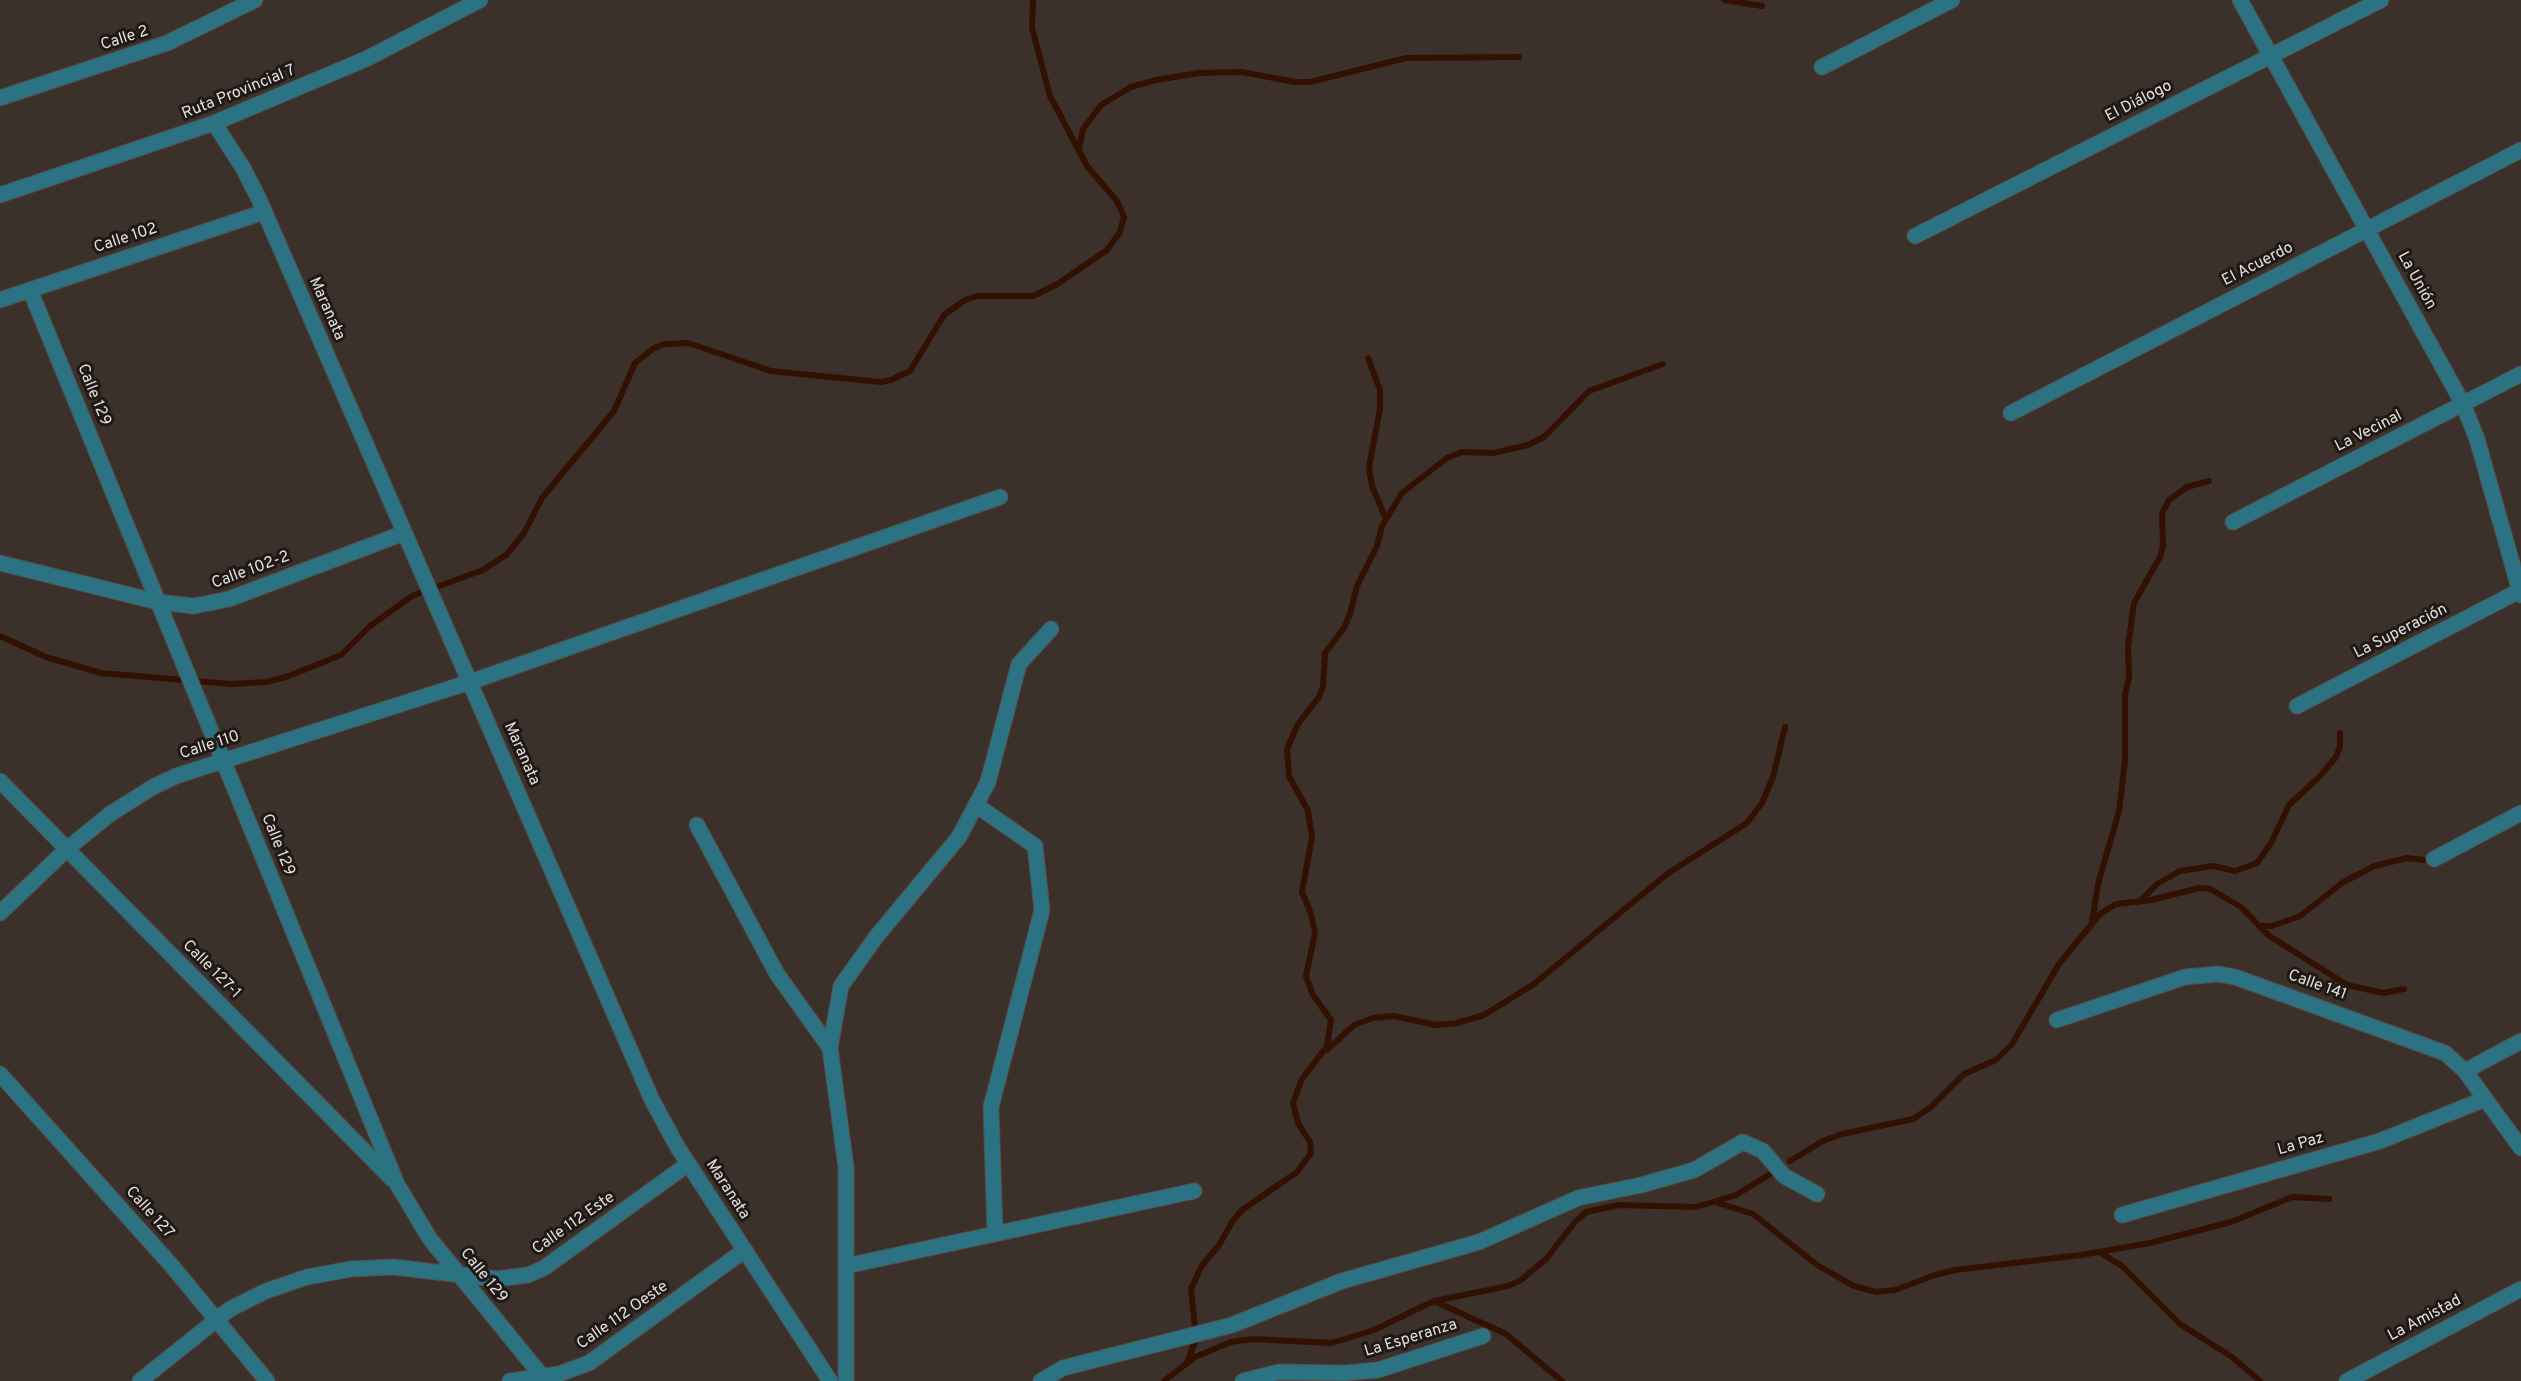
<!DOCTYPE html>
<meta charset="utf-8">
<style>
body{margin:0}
canvas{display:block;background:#3b302a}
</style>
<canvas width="2521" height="1381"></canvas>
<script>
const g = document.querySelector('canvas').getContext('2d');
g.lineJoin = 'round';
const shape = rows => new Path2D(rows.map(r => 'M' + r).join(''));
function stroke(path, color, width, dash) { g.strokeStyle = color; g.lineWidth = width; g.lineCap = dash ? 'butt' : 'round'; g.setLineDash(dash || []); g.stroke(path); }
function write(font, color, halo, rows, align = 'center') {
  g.font = font + ' Overpass,sans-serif'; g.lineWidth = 6; g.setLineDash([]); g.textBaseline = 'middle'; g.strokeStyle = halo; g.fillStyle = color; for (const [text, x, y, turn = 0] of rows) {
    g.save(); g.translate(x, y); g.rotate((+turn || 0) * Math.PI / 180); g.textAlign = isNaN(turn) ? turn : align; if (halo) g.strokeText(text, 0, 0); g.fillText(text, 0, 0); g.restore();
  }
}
stroke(shape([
 [1724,0,1762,6],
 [1079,149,1083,129,1101,105,1131,87,1156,80,1199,73,1242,72,1295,82,1310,82,1406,58,1519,57],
 [1368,358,1380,390,1380,409,1369,467,1372,486,1386,519],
 [0,636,46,657,101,673,230,684,267,682,289,676,341,655,370,626,412,596,483,570,506,555,524,533,542,498,614,411,635,363,654,348,665,344,688,343,771,371,881,382,891,380,910,371,944,315,965,300,977,296,1033,296,1056,285,1107,250,1120,232,1124,217,1117,201,1087,166,1050,96,1032,28,1033,0],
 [2139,902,2157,884,2180,871,2213,866,2235,871,2257,863,2271,843,2289,805,2320,776,2336,757,2340,746,2340,733],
 [2092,922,2098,884,2119,811,2125,761,2125,695,2129,677,2128,647,2134,603,2160,557,2163,546,2162,513,2169,500,2187,487,2209,481],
 [2259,926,2272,926,2300,916,2342,883,2374,866,2407,858,2424,860],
 [1327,1050,1354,1025,1373,1018,1394,1016,1436,1025,1457,1023,1484,1015,1534,984,1667,874,1747,823,1762,803,1773,777,1785,727],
 [1790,1161,1823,1141,1842,1134,1913,1119,1931,1107,1964,1074,1996,1060,2012,1044,2059,964,2100,914,2116,904,2151,900,2199,888,2210,889,2241,907,2268,935,2347,985,2383,993,2404,989],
 [1718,1203,1753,1214,1817,1265,1854,1286,1876,1292,1895,1290,1935,1275,1955,1270,2081,1255,2150,1243,2231,1222,2292,1197,2329,1199],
 [2099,1252,2122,1266,2180,1324,2232,1357,2260,1381],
 [1434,1301,1506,1334,1562,1381],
 [1195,1328,1191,1289,1201,1267,1219,1245,1232,1222,1242,1210,1297,1172,1311,1153,1310,1142,1298,1123,1293,1103,1302,1079,1327,1046,1331,1020,1313,995,1306,976,1315,933,1311,914,1302,892,1312,837,1308,811,1289,776,1287,749,1298,724,1319,697,1323,687,1325,653,1344,628,1350,614,1357,586,1377,546,1382,526,1402,493,1447,458,1462,452,1493,453,1528,445,1544,437,1589,391,1663,364],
 [1187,1362,1196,1340],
 [1164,1381,1195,1357,1231,1342,1252,1339,1332,1343,1374,1330,1434,1301,1508,1286,1521,1280,1546,1259,1575,1222,1586,1212,1619,1205,1696,1207,1736,1195,1772,1173]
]), '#321100', 6);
const minor = shape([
 [2240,0,2463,404,2477,439,2521,595],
 [1822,67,1952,0],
 [0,98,167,43,255,0],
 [214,123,243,168,258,197,652,1100,678,1148,830,1381],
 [0,195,214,123,366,59,480,0],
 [1915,236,2381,0],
 [30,290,397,1184,430,1239,546,1381],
 [0,300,264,212],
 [2011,413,2521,150],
 [2233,522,2521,374],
 [0,563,158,602,194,606,229,599,404,533],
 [2297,706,2521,590],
 [0,781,392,1179],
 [976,805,1035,846,1042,910,991,1107,995,1233],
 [697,825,777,974,830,1048],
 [2434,859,2521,813],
 [0,913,67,849,110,814,153,787,176,776,470,682,1000,497],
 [2057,1020,2185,977,2218,974,2235,977,2445,1053,2465,1071,2521,1148],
 [2465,1071,2521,1041],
 [0,1074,172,1266,267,1381],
 [2122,1215,2380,1141,2485,1099],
 [846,1266,1194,1191],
 [140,1381,230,1309,266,1291,307,1277,351,1269,393,1267,496,1279,528,1275,544,1268,688,1164],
 [510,1381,559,1374,589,1363,745,1250],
 [846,1381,846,1167,830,1048,841,986,876,937,959,837,988,782,1019,664,1051,629],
 [1041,1381,1063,1368,1232,1325,1342,1281,1479,1242,1578,1198,1641,1185,1694,1170,1743,1142,1763,1151,1784,1176,1817,1194],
 [1243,1381,1279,1372,1345,1373,1378,1370,1483,1336],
 [2347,1381,2521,1289]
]);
stroke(minor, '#564c46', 17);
stroke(minor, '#2b7283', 15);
write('16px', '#e5deda', '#1e1916', [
 ["Calle 2",125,39,-18],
 ["Ruta Provincial 7",239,93,-22],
 ["El Diálogo",2139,102,-27],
 ["Calle 102",126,239,-18],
 ["El Acuerdo",2258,265,-27],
 ["La Unión",2416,281,61],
 ["Maranata",326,309,66],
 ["Calle 129",93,395,68],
 ["La Vecinal",2369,432,-27],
 ["Calle 102-2",251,571,-20],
 ["La Superación",2401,632,-27],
 ["Calle 110",210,746,-18],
 ["Maranata",521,754,66],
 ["Calle 129",277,845,68],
 ["Calle 127-1",211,970,45],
 ["Calle 141",2317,986,20],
 ["La Paz",2301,1145,-16],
 ["Maranata",727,1190,57],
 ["Calle 127",149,1213,48],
 ["Calle 112 Este",574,1224,-35],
 ["Calle 129",483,1276,51],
 ["Calle 112 Oeste",623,1316,-35],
 ["La Amistad",2425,1319,-28],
 ["La Esperanza",1411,1339,-17]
]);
</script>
